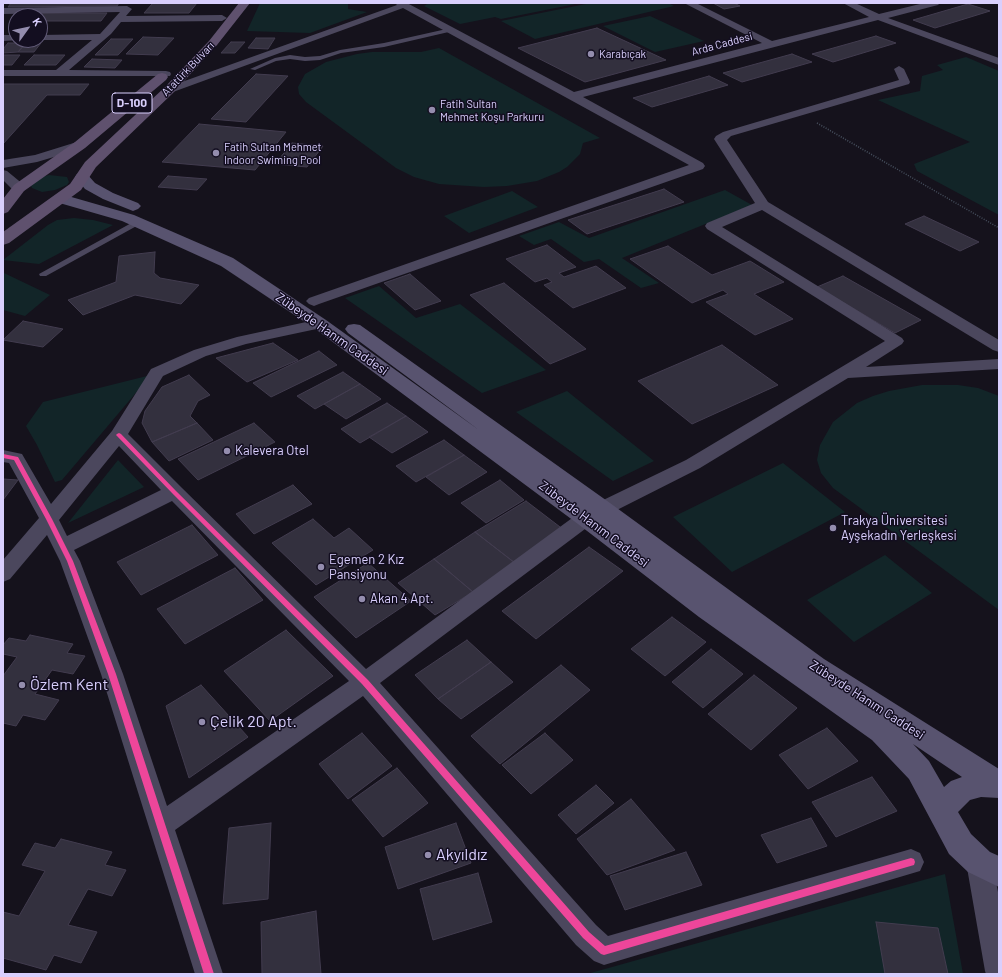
<!DOCTYPE html>
<meta charset="utf-8">
<style>
body{margin:0}
#map{position:relative;width:1002px;height:977px;overflow:hidden;background:#15121c;font-family:Barlow,sans-serif}
canvas{display:block}
.frame{position:absolute;inset:0;border:4px solid #d9cffd;pointer-events:none}
.north{position:absolute;left:8px;top:8px;width:40px;height:40px;box-sizing:border-box;background:#130e20;border:1px solid #625b78;border-radius:50%;rotate:57deg;font-size:11px;font-weight:700;line-height:16px;text-align:center;color:#d9cffd}
.north::after{content:'';display:block;margin:auto;width:14px;height:18px;background:#948dae;clip-path:polygon(50% 0,100% 100%,50% 72%,0 100%)}
</style>
<div id="map">
<canvas width="1002" height="977"></canvas>
<div class="frame"></div>
<div class="north">K</div>
</div>
<script>
const g = document.querySelector('canvas').getContext('2d');
g.lineJoin = 'round';
function paint(path, color) { g.fillStyle = color; g.fill(path, 'evenodd'); }
const shape = rows => new Path2D(rows.map(r => 'M' + r).join(''));
function stroke(path, color, width, dash) { g.strokeStyle = color; g.lineWidth = width; g.lineCap = dash ? 'butt' : 'round'; g.setLineDash(dash || []); g.stroke(path); }
function write(font, color, halo, rows, align = 'center') {
  g.font = font + ' Barlow,sans-serif'; g.lineWidth = 3; g.setLineDash([]); g.textBaseline = 'middle'; g.strokeStyle = halo; g.fillStyle = color; for (const [text, x, y, turn = 0] of rows) {
    g.save(); g.translate(x, y); g.rotate((+turn || 0) * Math.PI / 180); g.textAlign = isNaN(turn) ? turn : align; if (halo) g.strokeText(text, 0, 0); g.fillText(text, 0, 0); g.restore();
  }
}
paint(shape([
 [260,3,348,3,348,9,367,12,310,33,247,31],
 [429,3,580,3,501,19,495,17,460,24,424,6],
 [591,3,668,3,674,6,535,39,501,21],
 [650,16,704,41,655,52,603,26],
 [439,48,600,138,583,143,580,154,567,167,559,172,537,181,507,186,484,187,439,184,414,177,396,168,306,102,299,94,298,87,305,74,326,62,357,54,372,52,421,52],
 [966,57,999,71,999,215,917,171,914,164,970,142,878,100,920,91,922,76,943,70,937,65],
 [49,175,67,177,69,182,67,185,55,190,42,192,32,188,31,186,42,177],
 [725,190,752,205,622,258,659,283,641,288,599,259,584,262,551,239,534,245,519,236,559,222,589,238],
 [512,191,538,207,469,233,444,216],
 [74,218,93,220,113,225,39,264,3,260,48,225,57,220],
 [3,273,4,273,50,295,25,316,3,310],
 [379,286,416,318,460,304,546,370,482,393,345,298],
 [151,375,62,480,55,482,37,445,26,426,43,402],
 [922,385,958,385,978,388,999,396,999,610,833,488,821,473,817,460,820,445,833,422,857,403,873,396,889,391],
 [567,391,654,461,613,481,516,412],
 [118,460,144,487,68,523],
 [783,463,845,512,732,572,673,517],
 [885,555,932,593,854,642,807,600],
 [945,874,963,974,587,974]
]), '#122528');
const building = shape([
 [11,3,119,3,117,6,8,7,11,3],
 [153,3,197,3,189,13,144,13,153,3],
 [713,3,734,3,740,6,724,9,713,3],
 [968,4,990,11,935,28,913,20,968,4],
 [22,13,107,13,101,21,40,21,40,16,20,16,22,13],
 [597,28,666,60,585,82,518,48,597,28],
 [876,36,896,43,833,62,812,54,876,36],
 [143,37,174,38,158,55,126,54,143,37],
 [256,38,275,38,268,49,248,48,256,38],
 [111,39,133,39,118,55,95,55,111,39],
 [231,42,245,42,235,53,221,53,231,42],
 [8,43,26,43,18,52,3,53,3,49,8,43],
 [26,43,41,43,34,52,18,52,26,43],
 [792,54,812,62,742,82,723,73,792,54],
 [3,55,20,55,12,65,3,65,3,55],
 [34,55,65,55,56,65,24,65,34,55],
 [92,59,122,60,115,68,84,67,92,59],
 [256,74,288,76,246,122,211,119,256,74],
 [709,76,728,85,652,107,633,98,709,76],
 [3,84,89,84,80,95,47,95,3,144,3,84],
 [199,124,286,132,255,170,162,162,199,124],
 [292,143,323,146,307,167,275,164,292,143],
 [168,176,207,179,197,190,158,187,168,176],
 [664,189,684,202,587,234,568,220,664,189],
 [924,216,979,242,960,251,905,224,924,216],
 [547,245,576,267,559,273,564,277,596,266,626,288,573,308,544,285,552,282,547,278,535,282,506,259,547,245],
 [668,246,712,275,750,261,784,282,754,294,793,319,755,335,706,302,728,294,723,290,692,303,630,259,668,246],
 [155,252,154,273,160,278,199,285,181,304,135,295,83,315,68,300,116,282,119,256,155,252],
 [410,274,441,301,415,310,384,283,410,274],
 [843,276,921,320,895,333,817,287,843,276],
 [504,283,586,349,550,364,470,295,504,283],
 [23,321,63,329,43,347,3,340,23,321],
 [273,343,298,360,247,382,216,358,273,343],
 [722,345,778,385,692,424,638,381,722,345],
 [319,351,337,365,271,397,253,383,319,351],
 [343,372,360,384,315,409,297,396,343,372],
 [189,375,210,395,198,401,190,416,197,423,152,442,142,423,145,411,162,387,189,375],
 [360,384,381,399,346,419,324,404,360,384],
 [387,403,406,416,360,443,341,429,387,403],
 [406,416,428,432,392,453,369,437,406,416],
 [197,423,213,440,169,461,152,442,197,423],
 [254,423,275,442,198,480,178,459,254,423],
 [444,440,464,455,416,482,396,466,444,440],
 [464,455,487,472,449,495,426,477,464,455],
 [3,479,18,480,3,500,3,479],
 [500,480,524,500,486,523,461,503,500,480],
 [293,485,312,504,254,534,236,514,293,485],
 [526,501,564,530,515,563,475,532,526,501],
 [313,519,334,538,349,528,373,550,316,585,272,543,313,519],
 [192,525,218,555,141,595,117,562,192,525],
 [475,532,515,563,473,592,434,559,475,532],
 [589,547,623,571,536,639,502,611,589,547],
 [434,559,473,592,435,615,398,583,434,559],
 [368,563,411,601,356,638,314,597,368,563],
 [235,568,263,600,185,644,157,609,235,568],
 [672,617,706,642,665,676,631,649,672,617],
 [286,630,333,676,270,721,224,671,286,630],
 [30,635,73,644,67,653,85,656,73,674,52,670,35,694,59,700,45,720,23,715,16,726,3,723,3,676,17,657,3,654,3,645,9,638,26,641,30,635],
 [467,640,491,662,438,699,415,675,467,640],
 [711,649,743,674,703,708,672,682,711,649],
 [491,662,513,682,461,719,438,699,491,662],
 [561,665,590,690,500,764,471,736,561,665],
 [754,675,797,708,751,750,708,714,754,675],
 [201,685,248,737,189,778,166,706,201,685],
 [827,728,858,761,808,789,779,755,827,728],
 [362,733,392,766,348,799,319,764,362,733],
 [545,733,573,760,531,794,502,765,545,733],
 [397,768,428,803,383,837,352,800,397,768],
 [872,777,897,811,836,837,812,802,872,777],
 [596,785,614,803,576,834,558,815,596,785],
 [631,799,675,850,607,875,577,839,631,799],
 [811,818,827,846,777,863,761,835,811,818],
 [271,823,268,899,223,904,229,828,271,823],
 [456,823,471,863,398,889,385,847,456,823],
 [61,839,112,852,105,865,126,870,112,896,88,889,68,925,97,932,81,963,54,955,46,970,3,958,3,912,19,916,45,871,22,865,35,843,55,848,61,839],
 [686,852,702,885,625,910,610,876,686,852],
 [478,873,492,922,433,940,420,889,478,873],
 [316,911,321,974,262,974,261,922,316,911],
 [876,922,938,928,948,974,885,974,876,922]
]);
paint(building, '#33303e');
stroke(building, '#423c4f', 1);
stroke(shape([
 [817,123,999,228]
]), '#464f5d', 1.5, [1, 1.5]);
paint(shape([
 [451,28,454,30,453,31,384,47,341,53,320,60,305,61,290,59,276,61,255,70,250,69,275,58,290,55,305,57,320,56,340,50,384,43,451,28],
 [135,221,141,221,142,223,46,276,40,276,39,274,135,221]
]), '#4b475d');
paint(shape([
 [395,3,407,3,574,92,762,43,684,3,696,3,772,41,869,17,843,3,855,3,879,14,924,3,940,3,938,5,888,18,999,58,999,65,878,20,583,97,703,163,705,166,703,169,319,304,314,306,309,304,306,301,309,298,689,165,403,8,173,92,169,93,164,90,165,88,397,5,395,3],
 [127,6,132,9,126,16,222,15,227,18,222,21,121,22,111,34,69,70,166,71,170,72,171,74,170,76,3,76,3,70,56,70,92,40,37,40,40,40,40,35,100,34,120,12,3,14,3,8,127,6],
 [3,35,16,35,16,40,20,40,3,41,3,35],
 [899,66,904,69,910,82,909,84,731,136,727,140,768,202,999,340,999,352,993,350,762,210,722,227,902,338,904,341,902,344,866,367,999,359,999,369,848,378,700,468,609,514,602,516,595,514,592,509,595,504,686,460,885,341,707,229,705,226,707,223,755,203,714,139,716,136,723,132,899,80,894,69,899,66],
 [80,141,84,142,86,145,84,148,37,162,3,168,3,160,35,155,80,141],
 [3,170,7,171,24,185,25,188,24,191,14,191,3,180,3,170],
 [320,319,326,321,328,324,326,327,246,344,206,356,163,376,128,434,181,487,366,669,579,513,586,511,593,513,596,518,593,523,380,683,596,925,608,936,911,849,920,853,924,862,920,871,604,965,594,961,576,945,363,696,175,830,223,974,195,974,101,674,60,561,47,535,10,579,3,582,3,560,39,518,9,463,3,462,3,450,22,454,51,504,112,431,151,369,194,350,237,337,320,319],
 [119,446,161,490,67,536,59,520,119,446],
 [172,501,349,681,167,806,123,674,80,561,74,550,172,501],
 [979,849,988,853,992,862,999,897,999,974,986,974,985,971,966,862,970,853,979,849]
]), '#4b475d');
paint(shape([
 [82,173,87,174,95,183,113,193,138,203,141,206,138,209,133,211,103,199,85,189,75,177,77,174,82,173],
 [61,194,134,215,233,258,326,320,479,430,348,333,345,329,348,325,354,324,360,325,610,503,824,659,999,769,999,798,981,797,970,800,958,812,971,834,990,852,999,856,999,887,968,872,949,854,909,779,872,740,699,617,578,524,314,328,221,266,122,221,56,202,53,199,56,196,61,194],
 [913,744,962,777,951,781,944,787,929,761,913,744]
]), '#58536f');
paint(shape([
 [239,3,250,3,217,45,173,93,96,167,81,190,9,243,3,245,3,232,70,184,85,162,165,87,209,41,239,3],
 [162,73,166,74,168,77,166,80,85,148,24,191,8,212,3,214,3,199,14,185,75,142,158,74,162,73]
]), '#5f516e');
paint(shape([
 [119,433,121,434,176,491,368,680,589,932,605,946,911,858,914,859,915,862,914,865,604,955,601,954,583,938,362,684,172,493,117,436,116,435,117,434,119,433],
 [3,454,18,457,52,519,73,561,116,674,214,974,204,974,108,674,67,561,46,519,14,460,3,458,3,454]
]), '#ed469a');
for (const [x, y, r, color] of [
 [591,54,4,"#948dae"],
 [432,110,4,"#948dae"],
 [216,153,4,"#948dae"],
 [227,451,4,"#948dae"],
 [833,528,4,"#948dae"],
 [321,567,4,"#948dae"],
 [362,599,4,"#948dae"],
 [22,685,4,"#948dae"],
 [202,722,4,"#948dae"],
 [428,855,4,"#948dae"]
]) { const dot = new Path2D(); dot.arc(x, y, r, 0, 2 * Math.PI); g.fillStyle = color; g.fill(dot); stroke(dot, '#130e20', 1.5); }
write('11px', '#d9cffd', '#130e20', [
 ["Arda Caddesi",722,44,-15],
 ["Atatürk Bulvarı",188,69,-46]
]);
write('11px', '#d9cffd', '#130e20', [
 ["Karabıçak",599,54],
 ["Fatih Sultan",440,104],
 ["Mehmet Koşu Parkuru",440,117],
 ["Fatih Sultan Mehmet",224,147],
 ["Indoor Swiming Pool",224,160]
], 'left');
for (const [x, y, w] of [
 [132,103,40]
]) { const box = new Path2D(); box.roundRect(x - w / 2, y - 10, w, 20, 3); g.fillStyle = '#130e20'; g.fill(box); stroke(box, '#d9cffd', 1); }
write('bold 12px', '#d9cffd', null, [
 ["D-100",132,103]
]);
write('13px', '#d9cffd', '#130e20', [
 ["Zübeyde Hanım Caddesi",332,334,35],
 ["Zübeyde Hanım Caddesi",594,524,37],
 ["Zübeyde Hanım Caddesi",867,700,33]
]);
write('13px', '#d9cffd', '#130e20', [
 ["Kalevera Otel",235,451],
 ["Trakya Üniversitesi",841,521],
 ["Ayşekadın Yerleşkesi",841,536],
 ["Egemen 2 Kız",329,560],
 ["Pansiyonu",329,575],
 ["Akan 4 Apt.",370,599]
], 'left');
write('16px', '#d9cffd', '#130e20', [
 ["Özlem Kent",30,685],
 ["Çelik 20 Apt.",210,722],
 ["Akyıldız",436,855]
], 'left');
</script>
